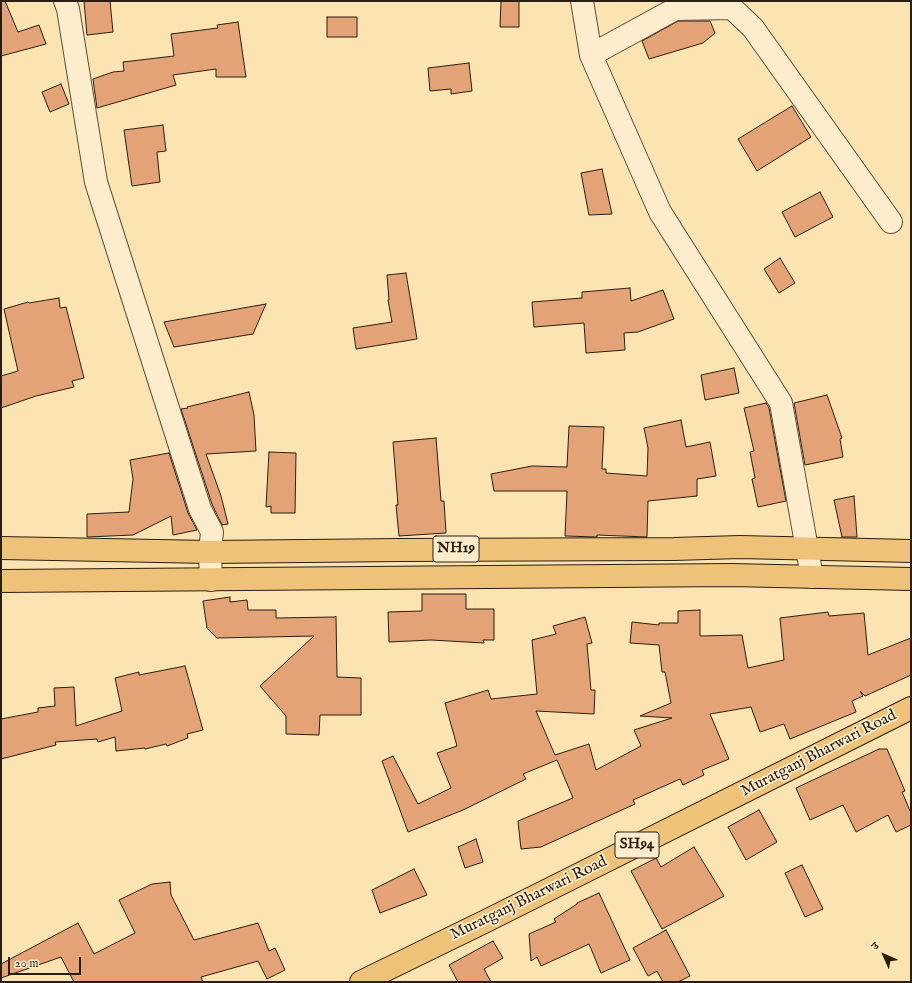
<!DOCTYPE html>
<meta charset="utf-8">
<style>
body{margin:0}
#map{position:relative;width:912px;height:983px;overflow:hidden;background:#fce3b2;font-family:"IM FELL English","Noto Serif Devanagari",serif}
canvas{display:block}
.frame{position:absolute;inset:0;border:2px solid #2a1e11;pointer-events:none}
.north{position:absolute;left:864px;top:935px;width:40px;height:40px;-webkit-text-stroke:3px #fdedcd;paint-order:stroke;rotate:315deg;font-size:11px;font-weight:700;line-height:16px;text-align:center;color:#2a1e11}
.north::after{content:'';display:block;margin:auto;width:14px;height:18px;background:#2a1e11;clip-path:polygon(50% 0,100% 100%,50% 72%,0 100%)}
.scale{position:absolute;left:8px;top:957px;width:73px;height:18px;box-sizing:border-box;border:2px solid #2a1e11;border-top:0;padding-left:5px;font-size:12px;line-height:14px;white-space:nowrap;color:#2a1e11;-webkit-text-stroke:3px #fdedcd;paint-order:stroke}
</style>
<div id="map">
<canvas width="912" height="983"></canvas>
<div class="frame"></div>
<div class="north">उ</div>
<div class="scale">20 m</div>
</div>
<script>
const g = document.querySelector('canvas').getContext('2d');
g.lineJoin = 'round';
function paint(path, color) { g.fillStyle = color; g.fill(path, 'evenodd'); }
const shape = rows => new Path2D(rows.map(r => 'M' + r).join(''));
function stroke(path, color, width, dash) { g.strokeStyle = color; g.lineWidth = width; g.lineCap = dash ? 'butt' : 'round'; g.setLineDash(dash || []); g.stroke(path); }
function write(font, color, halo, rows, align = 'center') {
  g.font = font + ' "IM FELL English",serif'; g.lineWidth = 3.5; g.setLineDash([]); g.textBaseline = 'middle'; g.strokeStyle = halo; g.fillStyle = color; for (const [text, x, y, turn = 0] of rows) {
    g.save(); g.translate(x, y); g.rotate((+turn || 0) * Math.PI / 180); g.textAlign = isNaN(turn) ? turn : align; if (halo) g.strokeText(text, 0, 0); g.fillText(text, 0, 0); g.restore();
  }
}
const building = shape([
 [1,1,5,1,18,32,39,25,46,44,1,56,1,1],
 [84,1,110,1,113,32,87,35,84,1],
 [501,1,519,1,519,27,500,27,501,1],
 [327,17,357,17,357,37,327,37,327,17],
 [678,21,710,21,715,33,703,43,649,59,642,41,678,21],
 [238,22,246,77,216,77,216,69,173,75,176,85,97,108,93,79,113,72,124,71,123,62,174,56,171,34,218,28,217,25,238,22],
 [469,63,472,91,451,94,451,89,430,91,428,68,469,63],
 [61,84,69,104,50,112,42,92,61,84],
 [792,106,811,137,757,171,738,139,792,106],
 [163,125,166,151,157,152,160,182,132,186,124,130,163,125],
 [602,169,612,214,589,215,581,173,602,169],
 [820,192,833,217,795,237,782,212,820,192],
 [780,258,795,283,779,293,764,269,780,258],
 [406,273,417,339,356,349,353,328,392,322,388,300,389,300,387,275,406,273],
 [630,288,631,301,663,290,674,319,638,332,624,333,625,350,586,353,584,323,534,327,532,302,582,298,582,292,630,288],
 [59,298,60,308,66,307,84,378,72,381,74,387,36,396,1,408,1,376,18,371,4,309,28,302,29,303,59,298],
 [266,304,253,334,174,347,164,322,266,304],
 [734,368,739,393,705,400,701,375,734,368],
 [249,392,254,415,256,451,206,454,221,496,228,524,222,525,212,504,181,409,188,408,187,407,249,392],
 [827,395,842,438,840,439,843,457,805,465,794,403,827,395],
 [766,403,769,408,786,501,758,507,752,479,755,478,750,452,754,451,744,408,766,403],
 [681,420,686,447,710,442,716,476,697,479,697,496,648,501,647,537,597,535,597,537,565,536,567,491,494,491,491,474,532,466,567,467,569,426,604,427,602,469,606,469,606,473,647,476,648,448,644,428,681,420],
 [436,438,441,501,444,501,446,533,399,536,396,505,398,505,393,442,436,438],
 [269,452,296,453,295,513,271,513,271,506,266,507,269,452],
 [169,453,188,513,197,530,173,535,171,516,133,535,87,537,87,514,129,512,133,479,130,460,169,453],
 [854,496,857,537,842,537,834,500,854,496],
 [422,594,466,594,466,609,494,609,494,640,483,640,484,643,431,640,389,642,388,612,422,611,422,594],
 [230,597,230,602,247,600,248,610,276,610,276,618,335,617,336,616,337,677,361,678,361,715,320,715,319,735,286,734,286,716,260,686,314,636,217,638,207,628,203,601,230,597],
 [700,610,700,636,742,635,748,668,784,660,780,618,828,612,829,616,864,613,868,655,911,638,911,675,865,696,860,691,863,696,852,701,856,712,790,739,784,724,760,732,751,707,710,714,729,759,702,770,704,775,683,785,680,779,633,800,635,804,541,847,521,849,518,821,573,798,557,760,523,774,526,779,463,810,408,832,382,761,393,756,418,804,451,788,437,753,457,746,445,703,488,690,491,699,537,694,532,640,556,634,553,626,585,617,592,643,587,644,591,690,595,690,594,714,536,711,555,755,589,744,596,770,641,746,634,730,672,718,640,716,671,703,665,672,662,672,659,645,630,643,632,622,659,625,659,623,678,623,678,611,700,610],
 [185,666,203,730,187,734,188,738,167,746,166,744,145,749,145,748,116,751,115,737,98,742,97,739,55,742,56,745,1,759,1,719,38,712,38,708,55,706,54,688,74,687,76,726,122,711,115,678,139,672,139,675,185,666],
 [879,749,887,749,905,791,902,792,911,813,911,825,896,832,888,815,856,832,843,805,810,820,796,788,879,749],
 [759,810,777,842,746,860,728,827,759,810],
 [476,839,483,862,465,868,458,847,476,839],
 [694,847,724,896,662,929,631,871,656,858,661,867,694,847],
 [802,865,823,909,805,917,785,873,802,865],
 [414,869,427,895,380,913,372,890,414,869],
 [170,882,171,895,194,940,258,923,269,951,275,948,285,970,267,979,258,961,201,977,203,982,74,982,61,957,1,978,1,964,78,923,94,954,135,933,119,900,152,884,170,882],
 [599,893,630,960,601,973,589,944,541,966,537,957,531,961,529,934,556,922,554,919,577,904,577,903,599,893],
 [666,930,690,976,678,982,663,982,657,971,648,976,633,948,666,930],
 [493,941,503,958,484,969,491,982,458,982,449,965,493,941]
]);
paint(building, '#e3a377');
stroke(building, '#2a1e11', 1);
const minor = shape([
 [65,1,68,9,96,182,200,509,212,532,210,552,211,580],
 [582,1,591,55,660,212,781,403,812,577],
 [591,55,675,9,732,8,753,28,891,222]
]);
const major = shape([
 [361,982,486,921,911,708]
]);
const highway = shape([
 [1,548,210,552,400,550,674,549,740,547,911,551],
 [1,581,731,575,911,579]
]);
stroke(minor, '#5e4f39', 24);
stroke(major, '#2a1e11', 24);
stroke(highway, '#2a1e11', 24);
stroke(minor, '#fdedcd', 22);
stroke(major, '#eec279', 22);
stroke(highway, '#eec279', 22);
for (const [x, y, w] of [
 [456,549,46],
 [637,845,44]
]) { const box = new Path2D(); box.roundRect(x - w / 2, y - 13, w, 26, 3); g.fillStyle = '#fdedcd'; g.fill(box); stroke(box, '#2a1e11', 1); }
write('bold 15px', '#2a1e11', null, [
 ["NH19",456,549],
 ["SH94",637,845]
]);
write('16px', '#2a1e11', '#fdedcd', [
 ["Muratganj Bharwari Road",819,754,-27],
 ["Muratganj Bharwari Road",529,899,-26]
]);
</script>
